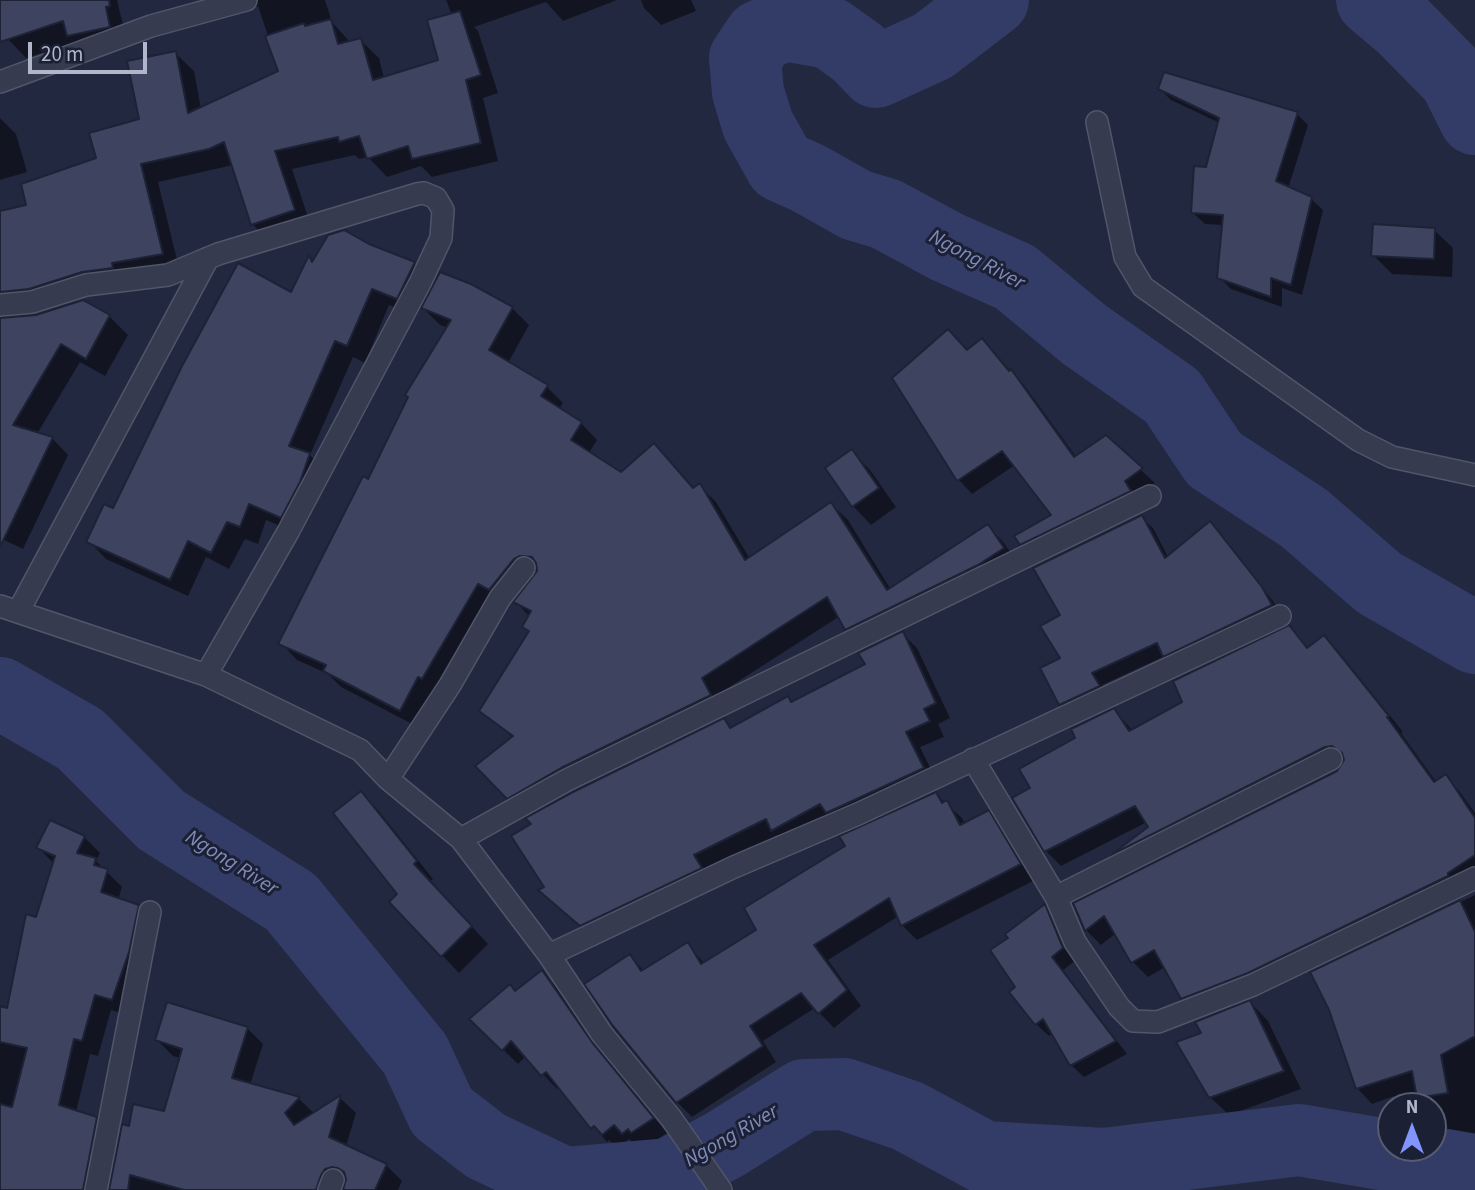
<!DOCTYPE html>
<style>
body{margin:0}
#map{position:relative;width:1475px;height:1190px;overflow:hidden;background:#22283f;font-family:"Source Sans 3",sans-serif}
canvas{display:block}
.north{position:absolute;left:1377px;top:1092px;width:70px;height:70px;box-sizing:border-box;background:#1b2034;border:2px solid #575c70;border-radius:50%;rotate:0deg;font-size:19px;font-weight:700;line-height:28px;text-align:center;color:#b2b6ca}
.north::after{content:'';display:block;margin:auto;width:24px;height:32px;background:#8295ff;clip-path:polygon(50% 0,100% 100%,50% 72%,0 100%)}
.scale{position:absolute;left:28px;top:42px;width:119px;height:32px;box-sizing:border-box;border:4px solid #b2b6ca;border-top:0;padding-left:9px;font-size:21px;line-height:24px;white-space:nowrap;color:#b2b6ca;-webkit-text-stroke:5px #1b2034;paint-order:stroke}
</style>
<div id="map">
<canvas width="1475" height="1190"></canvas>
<div class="north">N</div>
<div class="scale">20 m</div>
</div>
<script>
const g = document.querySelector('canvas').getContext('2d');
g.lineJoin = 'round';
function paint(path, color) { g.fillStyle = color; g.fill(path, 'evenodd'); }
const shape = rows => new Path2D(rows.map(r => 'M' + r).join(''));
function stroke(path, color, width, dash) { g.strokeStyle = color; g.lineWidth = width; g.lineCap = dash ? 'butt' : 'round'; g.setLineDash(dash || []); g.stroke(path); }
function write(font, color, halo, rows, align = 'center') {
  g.font = font + ' "Source Sans 3",sans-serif'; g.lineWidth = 6; g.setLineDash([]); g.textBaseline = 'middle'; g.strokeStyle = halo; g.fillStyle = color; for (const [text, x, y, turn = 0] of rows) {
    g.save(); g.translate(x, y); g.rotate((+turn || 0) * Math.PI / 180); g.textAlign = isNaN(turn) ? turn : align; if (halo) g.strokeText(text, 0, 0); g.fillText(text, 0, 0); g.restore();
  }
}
paint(shape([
 [0,0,117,0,128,45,87,54,75,42,26,58,8,39,0,16],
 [231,0,325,0,332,22,350,42,360,40,379,58,384,78,441,61,452,15,446,0,617,0,563,21,546,2,474,27,478,31,498,93,483,98,498,161,432,177,421,166,387,177,368,157,359,159,355,155,292,169,312,229,271,242,252,224,233,165,158,182,180,272,17,310,4,319,109,316,128,335,105,376,80,362,37,434,52,438,68,455,23,549,0,538,0,213,28,206,98,159,141,121,175,53,194,71,201,109,280,72,258,6,242,11],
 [641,0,691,0,696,11,661,25,644,8],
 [1160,89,1297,114,1308,125,1288,189,1311,199,1323,210,1302,295,1282,288,1282,307,1231,289,1219,277,1224,225,1205,224,1193,213,1220,123,1171,100],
 [0,118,16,134,27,172,0,180],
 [1434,230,1453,248,1452,277,1392,274,1373,255],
 [368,246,414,264,432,281,415,315,389,305,365,363,353,357,310,455,326,472,299,534,266,520,258,544,245,539,229,569,206,557,188,596,106,559,89,541,292,294,310,257,314,261],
 [470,285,512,308,529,325,508,363,547,387,563,403,559,409,581,423,597,440,589,453,621,475,654,445,694,489,700,486,716,502,750,559,831,504,848,520,891,590,988,526,1004,543,1019,565,863,645,847,629,840,616,717,695,726,712,578,784,524,814,478,766,513,738,481,710,530,632,524,626,530,617,516,602,539,570,531,576,506,606,416,726,341,687,328,674,297,660,281,643,369,481,448,328,440,325,423,308],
 [982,340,1024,385,1077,458,1105,437,1155,483,1034,557,1021,544,1054,516,1015,465,972,494,959,480,894,378,968,352],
 [852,452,870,470,896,507,871,525,853,506],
 [1141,517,1153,528,1168,557,1210,524,1273,601,1283,617,1176,667,1165,656,1102,685,1110,698,1072,716,1060,704,1063,615],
 [1289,627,1309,649,1324,637,1339,652,1403,732,1401,733,1437,783,1446,777,1460,792,1475,813,1475,885,1198,1013,1183,998,1165,967,1148,977,1133,962,1116,933,1101,945,1086,930,1075,904,1338,772,1346,761,1128,869,1114,855,1151,827,1147,822,1061,866,1046,851,1014,799,1033,789,1078,738,1114,710,1133,731,1184,703],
 [902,633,917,648,950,718,938,724,944,737,920,747,938,784,788,844,778,835,707,870,597,940,556,905,724,720,733,729,788,698,792,703,867,665],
 [361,793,378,810,433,879,430,881,488,944,459,973,392,902,400,895],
 [936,794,962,818,965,824,988,813,1003,827,1035,880,917,940,902,925,899,916,828,960,861,1006,834,1028,815,1008,763,1041,776,1062,692,1117,677,1102,630,956,644,971,688,945,705,964,759,931],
 [84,837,100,853,96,861,122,887,118,900,138,907,154,923,128,1015,111,1010,98,1056,90,1054,76,1112,96,1118,112,1134,101,1190,0,1190,0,1008,8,1010,54,864,39,848],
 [1475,895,1475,1145,1433,1146,1433,1106,1395,1106,1394,1096,1372,1104,1357,1088,1331,1009,1313,973],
 [1045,906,1057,919,1075,961,1063,970,1127,1054,1084,1077,1071,1065,1053,1033,1049,1036,1036,1024,1018,988,1011,938],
 [542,973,556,987,606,1059,667,1133,647,1146,643,1142,638,1147,629,1139,617,1148,609,1140,607,1142,560,1086,557,1089,526,1056,518,1064,472,1019,510,986,517,992],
 [1250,1002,1268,1021,1301,1089,1229,1115,1210,1097,1203,1034],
 [247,1028,263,1044,250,1085,299,1099,315,1114,340,1098,356,1113,346,1146,386,1165,402,1181,398,1190,344,1190,348,1182,341,1185,338,1190,111,1190,131,1128,165,1113,181,1058,173,1056,157,1040]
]), '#0007');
stroke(shape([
 [784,25,835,0]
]), '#333c66', 12);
stroke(shape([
 [993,0,933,46,876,72,858,53,830,33,784,25,760,36,745,58,748,92,758,125,781,166,808,178,856,205,886,214,947,247,1015,277,1085,335,1172,396,1214,459,1304,518,1379,583,1475,638],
 [1372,0,1404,27,1455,79,1475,119],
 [0,693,80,739,161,820,291,902,415,1054,442,1112,486,1146,564,1183,669,1174,724,1145,804,1095,844,1094,908,1116,984,1157,1104,1164,1299,1140,1475,1170]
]), '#333c66', 72);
const building = shape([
 [0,0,109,0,110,6,106,7,110,27,67,36,63,21,0,42,0,0],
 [460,11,481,75,466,80,481,143,412,159,408,146,367,159,359,136,339,142,338,137,275,151,295,210,251,225,224,142,209,149,141,164,163,254,112,263,113,268,82,272,29,289,0,292,0,211,26,205,21,184,96,158,89,133,139,119,127,61,176,51,188,113,278,71,265,36,304,23,305,26,331,19,338,44,361,38,373,80,438,60,427,20,460,11],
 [1164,72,1298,112,1276,181,1312,197,1291,285,1271,278,1271,297,1217,278,1223,215,1191,213,1194,166,1206,167,1219,118,1158,89,1164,72],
 [1373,224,1435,228,1434,259,1371,256,1373,224],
 [344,230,369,244,415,262,397,299,372,289,347,346,335,341,289,446,310,453,300,482,281,518,249,504,240,527,227,522,211,553,188,541,170,580,86,542,104,504,113,508,182,366,238,263,291,292,309,255,312,262,328,235,344,230],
 [440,272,471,284,513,307,489,350,548,385,541,396,582,422,571,440,621,472,654,443,693,488,700,483,745,560,831,502,887,590,988,524,1004,548,978,565,845,630,827,597,702,678,711,695,561,768,507,799,475,766,513,736,479,711,529,631,522,627,531,611,513,602,537,571,536,563,532,557,520,556,514,559,489,590,478,584,422,679,418,677,400,711,323,671,326,665,278,644,363,476,368,479,408,397,405,395,451,320,421,308,440,272],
 [83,300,110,315,86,359,61,344,13,425,53,437,0,547,0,318,36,315,83,300],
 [948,329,967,350,982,338,1009,371,1011,369,1074,457,1106,435,1143,468,1125,481,1131,491,1020,545,1014,536,1051,515,1002,451,957,481,892,378,948,329],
 [852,449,879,488,852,507,825,468,852,449],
 [1142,515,1165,558,1210,521,1262,587,1272,605,1163,657,1157,643,1092,673,1100,686,1059,705,1040,668,1060,658,1040,626,1060,615,1033,568,1142,515],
 [1289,625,1307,648,1324,635,1389,716,1387,717,1434,782,1446,774,1475,818,1475,855,1448,873,1448,876,1248,973,1181,999,1154,950,1131,963,1104,916,1085,931,1073,903,1337,771,1344,760,1342,753,1332,746,1325,747,1111,855,1148,827,1135,806,1044,852,1012,798,1030,788,1019,769,1075,738,1071,729,1114,708,1129,731,1182,702,1173,681,1289,625],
 [903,631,936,703,924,709,930,721,906,732,924,768,826,813,820,804,771,831,766,819,694,855,702,868,580,926,538,890,544,887,511,836,531,824,525,818,573,792,724,718,730,728,788,696,791,702,865,664,858,653,903,631],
 [361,791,417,861,414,864,472,926,441,957,389,902,397,894,333,813,361,791],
 [936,792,942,803,947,800,960,825,989,810,1021,864,901,926,889,898,814,945,847,990,818,1014,801,993,750,1026,763,1046,676,1103,613,1026,584,984,630,954,641,971,688,942,701,964,756,930,744,908,845,846,839,836,936,792],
 [50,820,85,836,77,853,96,858,94,865,108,869,101,892,139,905,129,952,112,1000,95,995,82,1041,74,1039,59,1105,97,1117,83,1190,0,1190,0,1104,12,1107,27,1048,0,1042,0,1006,7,1008,26,914,36,917,55,856,36,848,50,820],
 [1460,900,1475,932,1475,1036,1441,1055,1448,1093,1417,1098,1412,1071,1356,1089,1329,1010,1310,972,1460,900],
 [1045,904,1063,948,1052,957,1116,1041,1070,1066,1043,1019,1035,1025,1009,992,1015,987,990,950,1008,938,1005,934,1045,904],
 [542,970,592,1042,654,1118,631,1133,628,1129,622,1134,614,1125,602,1135,594,1126,591,1129,546,1072,541,1076,511,1041,502,1051,469,1019,510,984,515,991,542,970],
 [1250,1000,1284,1071,1209,1098,1176,1042,1201,1033,1195,1022,1250,1000],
 [167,1002,248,1027,232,1078,300,1097,285,1113,294,1125,341,1095,329,1137,387,1164,375,1190,343,1190,346,1179,344,1172,338,1168,332,1167,325,1169,321,1175,316,1190,184,1190,130,1175,128,1190,109,1190,122,1124,129,1126,133,1104,164,1111,182,1049,155,1040,167,1002]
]);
paint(building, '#3e4460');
stroke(building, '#1d2236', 2);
const minor = shape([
 [0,82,151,26,246,0],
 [1097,122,1125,257,1143,287,1358,440,1392,457,1475,475],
 [0,305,32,302,86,285,168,275,218,254,417,194,424,193,436,198,443,210,441,238,421,281,288,532,206,675],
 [0,606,206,675,360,750,388,779,461,839,549,955,602,1034,671,1118,721,1190],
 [18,612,208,258],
 [973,759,1056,897,1075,942,1119,1007,1133,1021,1158,1022,1253,985,1475,878],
 [388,779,450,685,500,598,524,568],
 [461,839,567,780,1150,496],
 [1056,897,1331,759],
 [549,955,734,867,858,814,1280,616],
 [96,1190,150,912],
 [329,1190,333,1180]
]);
stroke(minor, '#51566a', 24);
stroke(minor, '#363b4f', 21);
write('italic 21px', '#808bb8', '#1b2034', [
 ["Ngong River",976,261,28],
 ["Ngong River",231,864,32],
 ["Ngong River",732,1137,-30]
]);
</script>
